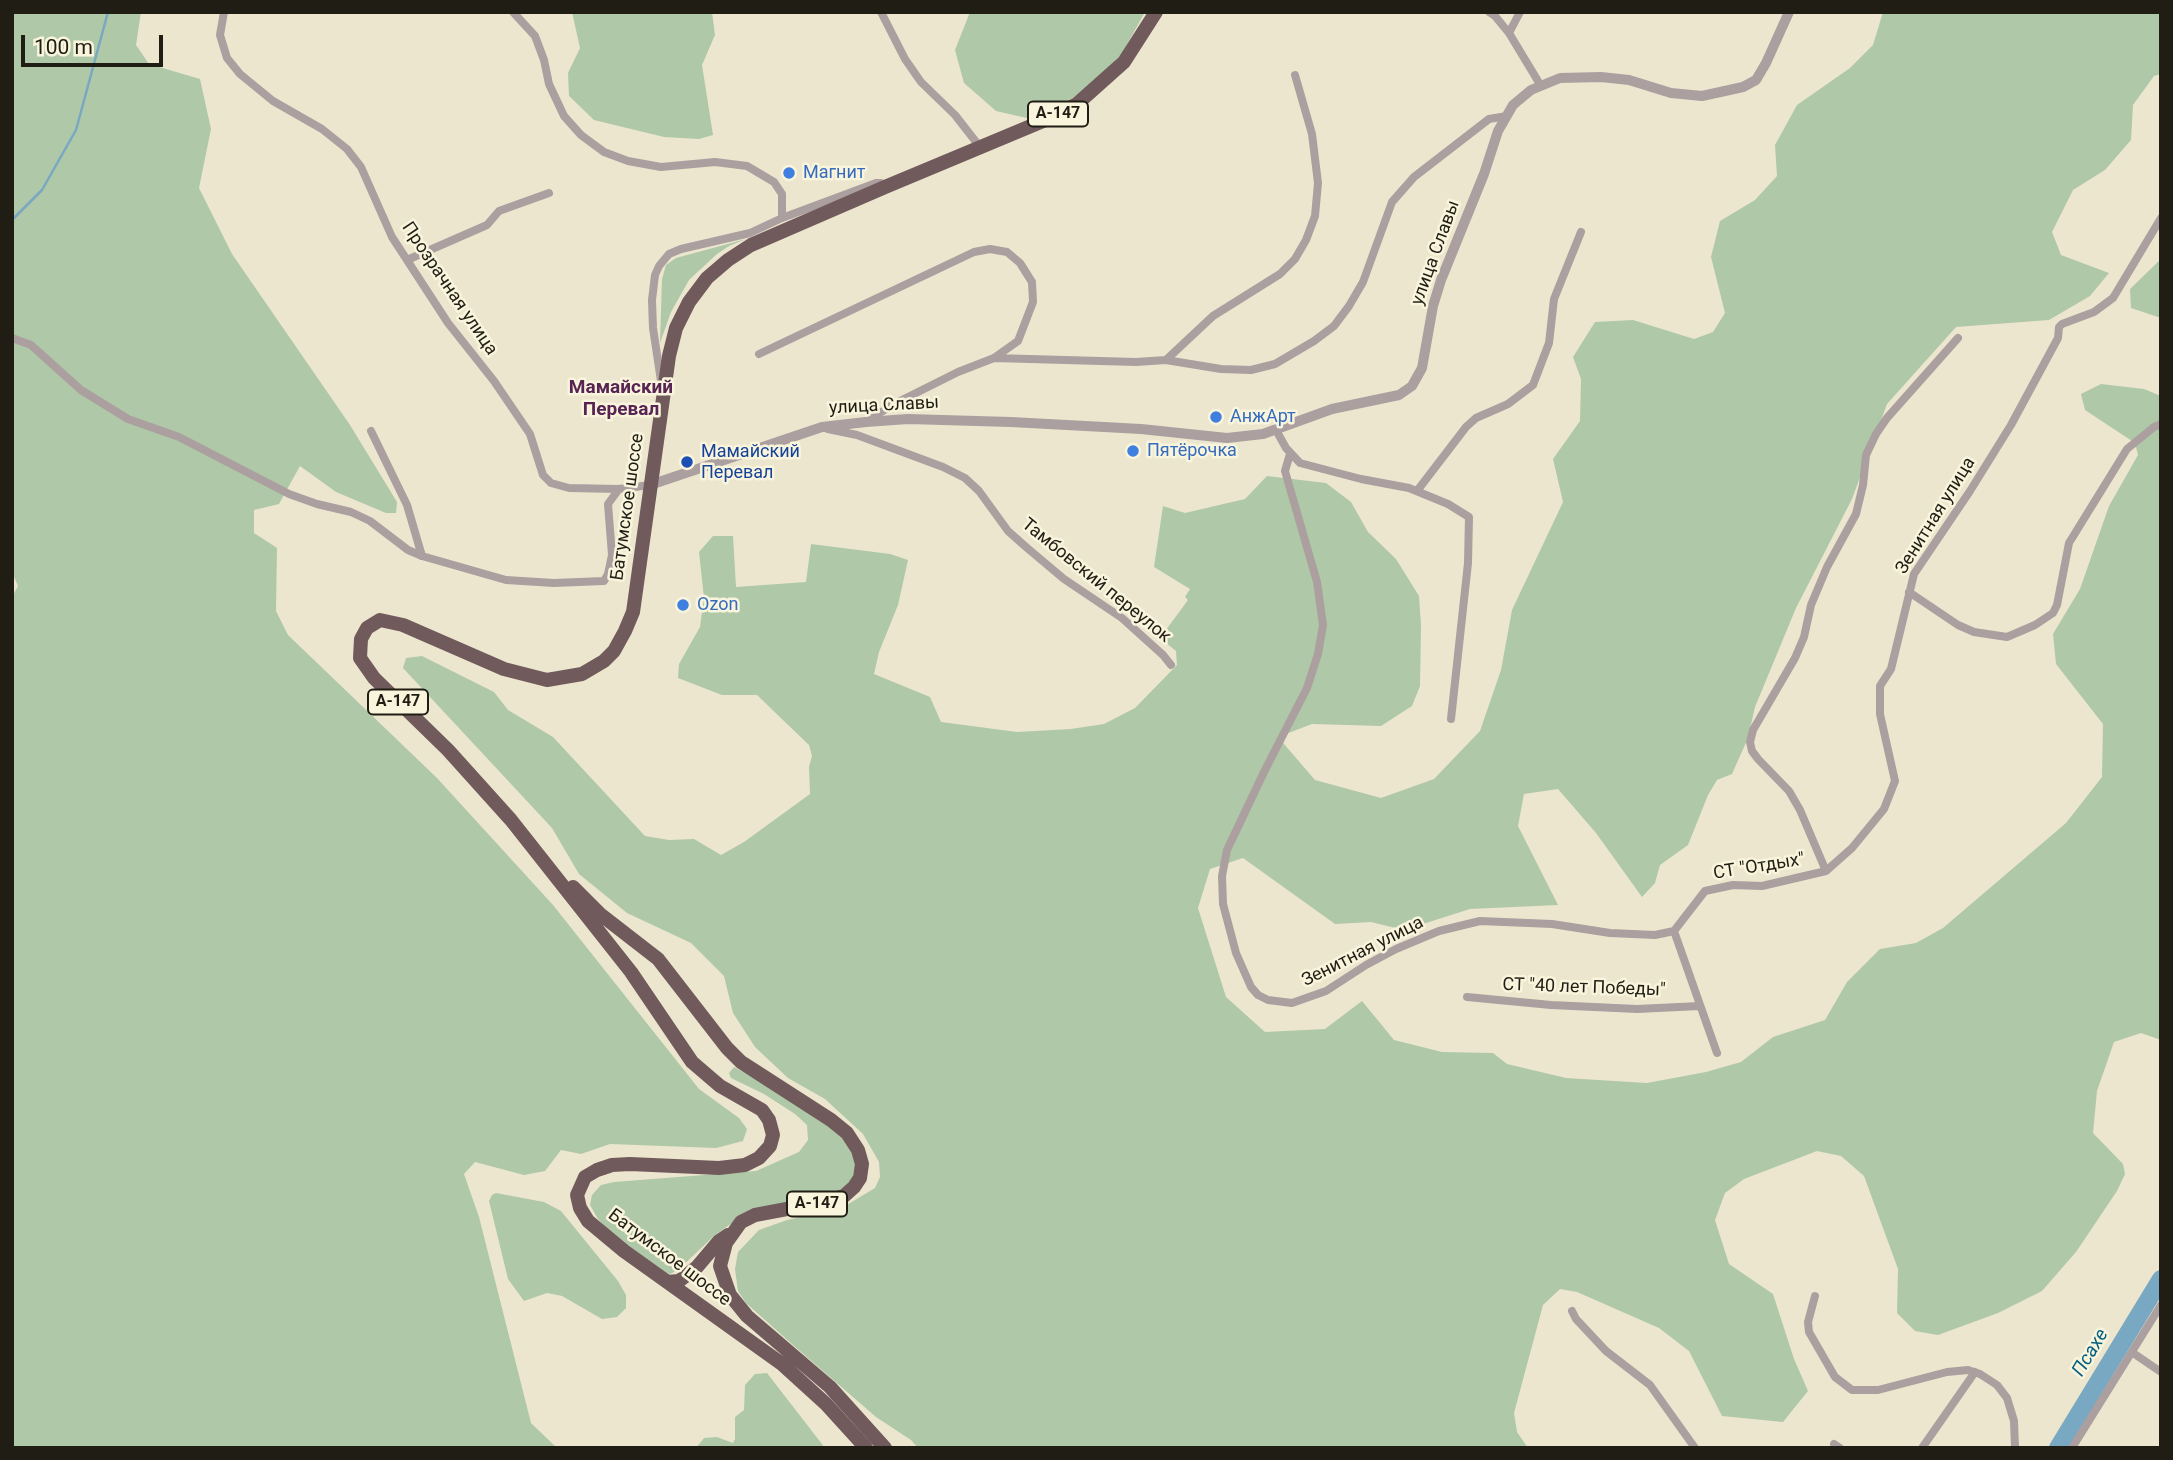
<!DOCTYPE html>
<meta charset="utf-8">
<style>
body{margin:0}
#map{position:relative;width:2173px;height:1460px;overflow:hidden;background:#ece6cf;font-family:Roboto,sans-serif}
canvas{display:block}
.frame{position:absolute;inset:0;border:14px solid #1f1d14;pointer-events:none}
.scale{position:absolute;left:21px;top:35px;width:142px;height:32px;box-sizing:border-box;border:4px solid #1f1d14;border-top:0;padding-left:9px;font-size:21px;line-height:24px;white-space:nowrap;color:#1f1d14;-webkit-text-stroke:5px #f9f4dc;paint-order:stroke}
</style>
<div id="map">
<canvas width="2173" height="1460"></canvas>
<div class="frame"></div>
<div class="scale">100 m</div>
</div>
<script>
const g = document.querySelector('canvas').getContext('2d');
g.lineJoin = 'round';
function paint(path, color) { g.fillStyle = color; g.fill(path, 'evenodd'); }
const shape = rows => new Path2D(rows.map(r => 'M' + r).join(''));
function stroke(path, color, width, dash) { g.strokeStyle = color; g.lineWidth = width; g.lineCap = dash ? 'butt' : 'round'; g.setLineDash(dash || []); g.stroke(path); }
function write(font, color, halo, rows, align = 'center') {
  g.font = font + ' Roboto,sans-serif'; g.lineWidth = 5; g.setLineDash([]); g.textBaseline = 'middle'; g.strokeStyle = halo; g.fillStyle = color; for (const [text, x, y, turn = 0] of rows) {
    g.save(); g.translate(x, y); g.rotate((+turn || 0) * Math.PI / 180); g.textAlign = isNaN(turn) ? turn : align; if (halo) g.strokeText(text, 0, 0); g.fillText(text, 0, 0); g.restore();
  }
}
paint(shape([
 [12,12,141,12,136,45,149,64,200,79,211,129,199,188,232,254,350,425,397,502,396,513,386,513,336,492,300,466,279,504,254,510,254,533,277,548,276,611,288,635,437,778,553,905,699,1089,739,1118,747,1129,743,1141,716,1148,610,1144,581,1154,561,1150,545,1171,524,1175,475,1162,464,1174,479,1217,531,1423,557,1448,12,1448,12,597,18,586,12,572],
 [572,12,712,12,715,35,702,65,713,135,699,139,664,137,594,120,569,96,568,73,580,48],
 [970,12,1145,12,1121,55,1081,94,1031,119,996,111,964,83,955,50],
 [1883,12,2161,12,2161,74,2154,76,2133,105,2131,140,2105,170,2073,190,2052,232,2061,255,2109,273,2090,296,2049,320,1956,327,1887,404,1852,499,1796,608,1755,707,1748,738,1732,774,1717,780,1708,795,1688,845,1660,865,1655,883,1642,897,1596,833,1558,789,1524,794,1518,826,1558,905,1470,909,1404,930,1371,922,1335,924,1243,858,1210,869,1198,908,1226,997,1265,1032,1325,1029,1362,1001,1394,1040,1442,1052,1493,1053,1507,1064,1566,1078,1647,1083,1706,1072,1741,1062,1773,1037,1825,1020,1847,982,1880,949,1916,943,1943,928,2066,823,2102,777,2103,724,2056,664,2053,634,2080,589,2109,506,2138,455,2135,443,2085,410,2081,394,2101,384,2144,389,2161,396,2161,1040,2141,1033,2114,1042,2097,1091,2093,1133,2123,1164,2125,1174,2117,1191,2076,1252,2042,1291,1998,1313,1938,1335,1915,1331,1897,1313,1898,1269,1864,1176,1841,1156,1817,1151,1744,1179,1725,1193,1715,1220,1729,1264,1773,1294,1794,1359,1808,1391,1783,1422,1722,1416,1689,1351,1659,1328,1577,1292,1560,1289,1543,1305,1514,1413,1517,1432,1528,1448,918,1448,911,1440,876,1417,793,1345,746,1303,738,1291,735,1269,738,1252,759,1230,787,1220,840,1209,875,1188,880,1177,879,1162,863,1134,825,1099,788,1078,755,1047,733,1013,724,976,691,943,627,913,579,874,552,828,403,668,406,658,422,656,494,692,508,710,553,737,645,836,669,840,694,839,721,855,744,842,810,794,809,767,812,756,809,745,757,695,722,695,678,678,679,664,700,627,704,598,699,552,713,536,733,536,736,587,806,582,811,544,890,554,908,560,898,605,879,652,874,674,930,697,941,722,1017,732,1071,729,1104,724,1135,708,1177,665,1176,651,1160,638,1188,600,1185,597,1190,589,1154,567,1163,506,1185,513,1245,499,1267,476,1326,483,1351,502,1368,532,1396,559,1419,596,1421,625,1420,686,1412,706,1381,726,1312,724,1278,737,1315,780,1381,798,1434,779,1480,731,1501,670,1512,610,1563,502,1553,459,1580,421,1581,379,1573,357,1595,322,1633,320,1694,339,1713,332,1725,313,1711,257,1720,221,1755,200,1777,176,1775,145,1797,105,1850,68,1873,45],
 [746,239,729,246,717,254,689,280,671,312,660,343,662,279,666,265,676,258],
 [2161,259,2161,318,2131,308,2130,289],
 [734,1067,810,1109,848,1142,855,1157,856,1167,853,1178,836,1195,738,1219,715,1235,678,1270,670,1274,662,1272,619,1243,598,1219,590,1205,592,1195,601,1185,614,1182,756,1171,799,1152,808,1140,807,1125,795,1114,764,1094,731,1078,729,1073],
 [496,1193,544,1202,561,1211,618,1281,626,1295,626,1308,617,1317,602,1319,562,1296,547,1293,524,1301,508,1279,489,1201,492,1195],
 [767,1373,825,1448,696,1448,704,1438,717,1437,733,1443,735,1439,735,1417,744,1410,745,1385,755,1374]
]), '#afc8a8');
stroke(shape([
 [12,220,42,190,76,130,108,12]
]), '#79a8c2', 2.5);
stroke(shape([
 [2058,1448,2161,1279]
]), '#79a8c2', 18);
stroke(shape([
 [224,12,220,35,227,58,240,74,273,101,322,129,347,149,361,167,392,237,448,323,494,381,530,434,543,475,551,483,569,488,619,489,650,485],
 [513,12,535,36,544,60,549,84,564,116,581,135,604,152,628,161,661,167,715,162,747,166,774,182,782,194,782,218],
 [881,12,905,59,921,82,955,115,980,147],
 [1489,12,1495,16,1509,33,1541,86],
 [1509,33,1520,12],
 [407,260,487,225,499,211,549,193],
 [12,338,31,345,81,390,128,419,179,437,289,494,317,504,351,512,370,521,408,550,422,556,506,580,554,583,604,581,608,574,612,555,608,504,619,489],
 [759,354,974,252,990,249,1007,252,1020,263,1032,282,1033,302,1018,341,994,358,958,372,892,405,866,422],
 [994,358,1136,362,1166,360,1213,316,1280,274,1295,259,1306,240,1315,216,1318,183,1312,134,1295,75],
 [1166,360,1221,369,1251,370,1275,364,1314,341,1334,326,1349,306,1363,282,1392,202,1414,177,1489,119,1507,116],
 [661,381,653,328,652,300,655,275,659,266,669,254,681,249,750,233,782,218,876,183,881,183,885,187],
 [828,429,857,435,943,467,965,478,979,491,1008,531,1026,547,1064,579,1122,618,1163,655,1171,665],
 [1276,430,1286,448,1300,463,1361,479,1409,488,1448,504,1469,517,1468,563,1451,719],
 [371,431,407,505,422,556],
 [1290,454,1285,471,1317,582,1323,625,1318,654,1307,688,1264,772,1227,850,1222,876,1223,904,1236,953,1251,987,1258,995,1268,1000,1292,1003,1326,991,1366,965,1396,949,1439,931,1480,921,1552,924,1610,933,1655,935,1674,931],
 [1417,491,1466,427,1476,418,1508,404,1533,385,1549,343,1554,299,1581,232],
 [1909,592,1958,625,1974,632,2007,637,2035,625,2053,613,2057,605,2069,543,2127,449,2154,427,2161,424],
 [1826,871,1800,810,1789,791,1758,759,1752,751,1750,742,1753,730,1795,658,1804,637,1811,605,1827,567,1856,514,1863,485,1866,455,1876,434,1887,418,1958,338],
 [1674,931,1705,891,1733,885,1762,886,1826,871,1852,848,1884,809,1895,781,1880,714,1880,686,1891,669,1914,574,1970,491,2011,425,2058,338,2059,327,2062,324,2094,312,2113,298,2161,218],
 [1674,931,1717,1053],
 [1467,997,1551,1005,1637,1009,1700,1006],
 [1815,1296,1808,1322,1809,1332,1835,1377,1852,1390,1878,1390,1947,1372,1968,1370,1980,1374,1997,1385,2007,1398,2014,1421,2015,1448],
 [1572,1311,1576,1319,1606,1351,1650,1385,1695,1448],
 [2133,1353,2161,1372],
 [1834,1444,1840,1448],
 [1922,1448,1975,1372],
 [2072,1448,2161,1305]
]), '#ab9f9f', 8);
stroke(shape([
 [650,485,822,427,866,422,908,419,1011,422,1141,429,1227,438,1263,434,1332,409,1399,395,1412,386,1422,368,1433,306,1441,280,1484,174,1498,131,1513,105,1531,90,1560,78,1601,77,1629,80,1671,93,1702,96,1743,87,1756,80,1766,63,1789,12]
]), '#ab9f9f', 10);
stroke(shape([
 [573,887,600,914,658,959,727,1048,741,1062,831,1120,847,1133,858,1150,862,1164,860,1178,854,1187,844,1196,824,1202,755,1215,741,1222,726,1243,720,1266,730,1295,747,1316,830,1387,885,1448],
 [667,1282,679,1281,697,1267,719,1241,728,1235],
 [866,1448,826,1404,782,1364,624,1251,588,1221,580,1208,577,1195,585,1177,597,1170,612,1165,630,1164,719,1168,745,1165,759,1158,770,1146,773,1135,769,1120,762,1110,720,1086,692,1062,631,972,511,820,448,750,374,678,360,658,361,639,367,628,380,620,403,625,504,669,547,680,582,674,604,661,614,651,625,631,633,612,669,356,676,328,689,302,707,278,728,260,751,245,885,187,1055,116,1077,104,1124,62,1156,12]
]), '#715a5b', 14);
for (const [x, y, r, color] of [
 [789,173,7,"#3f7fe0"],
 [1216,417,7,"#3f7fe0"],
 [1133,451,7,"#3f7fe0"],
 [687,462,7,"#1a4fb4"],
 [683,605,7,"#3f7fe0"]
]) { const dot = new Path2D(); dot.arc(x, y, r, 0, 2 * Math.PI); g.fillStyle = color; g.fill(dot); stroke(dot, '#f9f4dc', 2.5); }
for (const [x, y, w] of [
 [1058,114,60],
 [398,702,60],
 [817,1204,60]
]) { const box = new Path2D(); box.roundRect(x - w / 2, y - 12.5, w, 25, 5); g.fillStyle = '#f9f4dc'; g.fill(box); stroke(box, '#1f1d14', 2); }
write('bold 16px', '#1f1d14', null, [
 ["А-147",1058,114],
 ["А-147",398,702],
 ["А-147",817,1204]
]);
write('18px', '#366cbe', '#f9f4dc', [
 ["Магнит",803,173],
 ["АнжАрт",1230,417],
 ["Пятёрочка",1147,451],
 ["Ozon",697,605]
], 'left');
write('18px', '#1f1d14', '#f9f4dc', [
 ["улица Славы",1436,253,-70],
 ["Прозрачная улица",449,289,56],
 ["улица Славы",884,406,-3],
 ["Батумское шоссе",628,507,-82],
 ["Зенитная улица",1936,516,-58],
 ["Тамбовский переулок",1096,581,39],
 ["СТ \"Отдых\"",1759,867,-9],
 ["Зенитная улица",1363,952,-27],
 ["СТ \"40 лет Победы\"",1584,988,2],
 ["Батумское шоссе",669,1258,37]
]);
write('18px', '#164399', '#f9f4dc', [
 ["Мамайский",701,452],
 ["Перевал",701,473]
], 'left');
write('bold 19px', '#582453', '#f9f4dc', [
 ["Мамайский",621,388],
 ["Перевал",621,410]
]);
write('italic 19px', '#065f82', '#f9f4dc', [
 ["Псахе",2091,1353,-59]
]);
</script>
